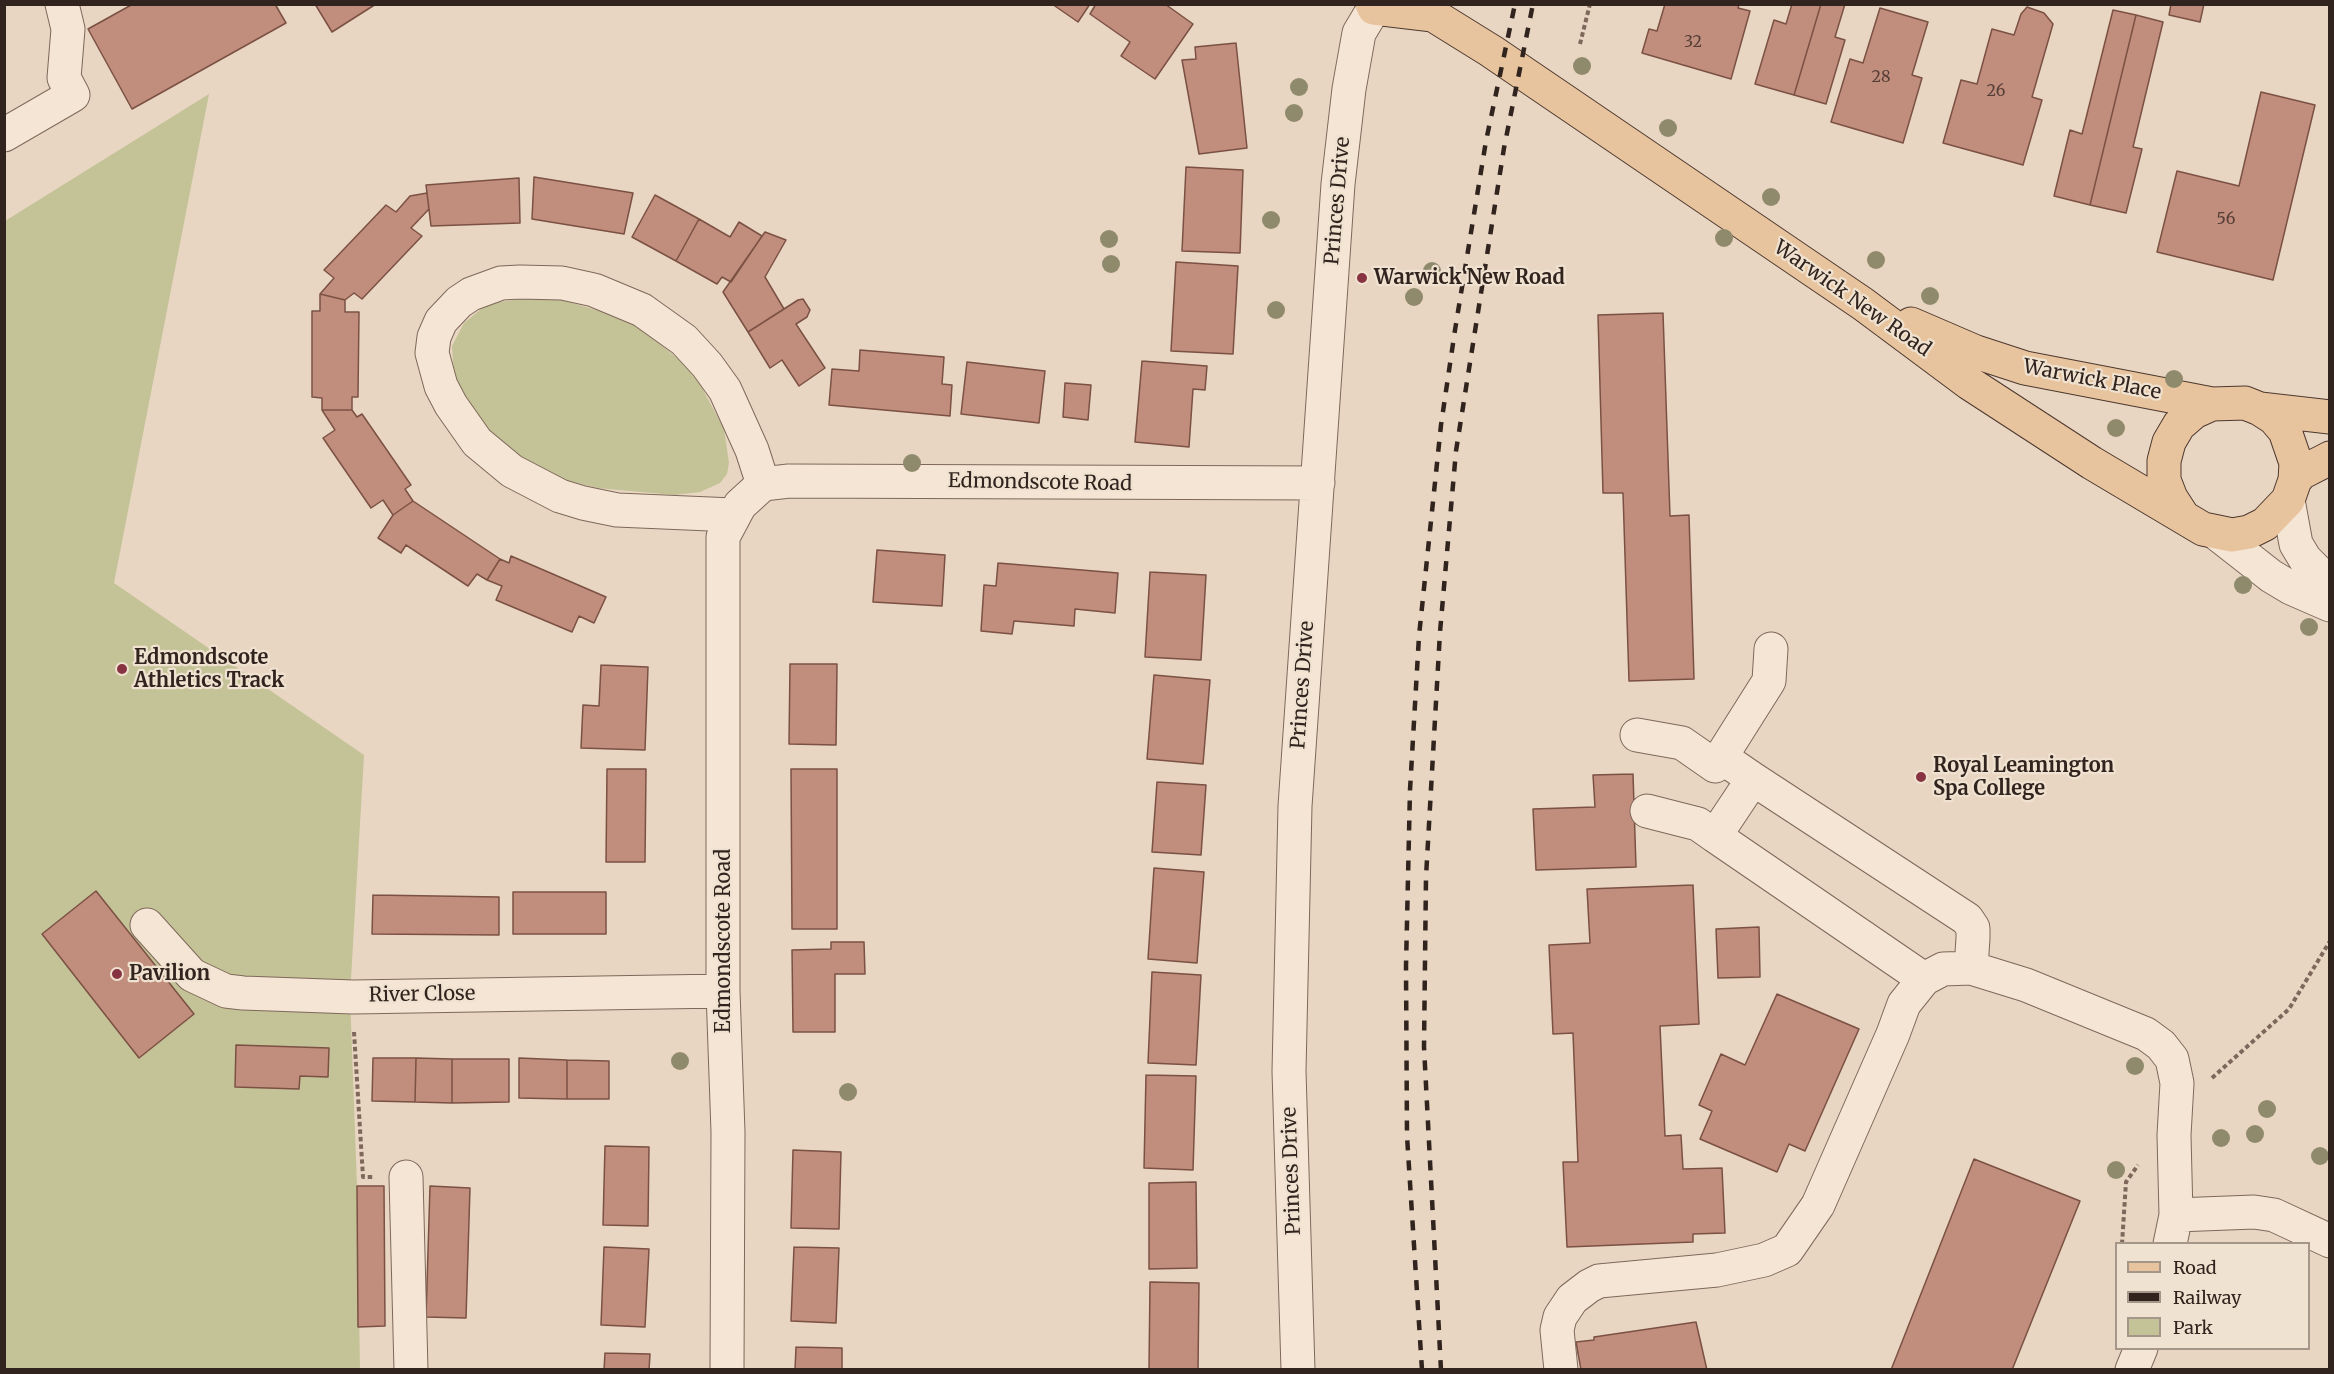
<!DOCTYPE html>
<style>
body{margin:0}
#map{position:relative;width:2334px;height:1374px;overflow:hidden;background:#e8d6c2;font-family:Merriweather,serif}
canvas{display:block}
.frame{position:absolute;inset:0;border:6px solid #31241e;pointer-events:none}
.legend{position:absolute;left:2115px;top:1242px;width:195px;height:108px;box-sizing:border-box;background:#f0e2d0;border:2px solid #a49689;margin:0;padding:8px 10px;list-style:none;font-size:18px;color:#31241e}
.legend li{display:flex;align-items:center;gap:12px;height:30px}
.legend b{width:30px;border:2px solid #a49689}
</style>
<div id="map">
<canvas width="2334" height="1374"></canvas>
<div class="frame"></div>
<ul class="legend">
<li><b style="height:8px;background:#e7c49d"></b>Road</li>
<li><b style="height:8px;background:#31241e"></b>Railway</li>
<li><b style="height:16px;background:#c4c297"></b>Park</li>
</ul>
</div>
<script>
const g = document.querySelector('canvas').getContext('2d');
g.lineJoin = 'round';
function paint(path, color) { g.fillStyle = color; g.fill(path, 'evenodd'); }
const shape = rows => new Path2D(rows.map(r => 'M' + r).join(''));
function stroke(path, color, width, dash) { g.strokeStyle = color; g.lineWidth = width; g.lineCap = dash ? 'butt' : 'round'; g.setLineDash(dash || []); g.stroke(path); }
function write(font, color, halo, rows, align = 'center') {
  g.font = font + ' Merriweather,serif'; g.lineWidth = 4.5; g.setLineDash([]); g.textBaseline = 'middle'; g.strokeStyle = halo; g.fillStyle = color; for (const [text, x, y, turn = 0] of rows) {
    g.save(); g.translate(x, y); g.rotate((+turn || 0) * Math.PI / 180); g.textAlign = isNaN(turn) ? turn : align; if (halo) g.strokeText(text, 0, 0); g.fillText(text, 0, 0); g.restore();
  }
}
paint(shape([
 [209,94,114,583,364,755,350,996,357,1186,360,1369,5,1370,5,221],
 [527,298,562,300,613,315,643,330,683,363,701,386,724,429,729,463,727,474,720,483,700,492,674,495,597,488,554,477,520,458,493,436,471,408,454,377,452,346,464,323,481,309,492,303]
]), '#c4c297');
const building = shape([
 [133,4,275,4,286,23,132,109,88,29,133,4],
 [315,4,376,4,332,32,315,4],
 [1052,4,1090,4,1078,22,1052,4],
 [1096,4,1165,4,1193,24,1155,79,1121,56,1130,42,1090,14,1096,4],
 [1665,4,1739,4,1738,8,1750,11,1731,79,1642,53,1649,29,1657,31,1665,4],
 [1792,4,1821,4,1794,95,1755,84,1774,20,1786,24,1792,4],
 [1821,4,1845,4,1835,37,1845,40,1826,104,1794,95,1821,4],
 [2171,4,2204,4,2200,22,2169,15,2171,4],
 [2027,7,2044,13,2053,24,2032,97,2042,100,2023,165,1943,143,1961,80,1977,84,1992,29,2014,35,2021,14,2027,7],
 [1880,8,1928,22,1912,75,1922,78,1903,143,1831,122,1850,59,1863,63,1880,8],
 [2113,10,2136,15,2090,205,2054,196,2070,130,2082,134,2113,10],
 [2136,15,2163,22,2133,147,2142,149,2126,213,2090,205,2136,15],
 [1236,43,1247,148,1199,154,1182,60,1196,59,1195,47,1236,43],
 [2261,92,2315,105,2273,280,2157,252,2177,171,2239,186,2261,92],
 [1186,167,1243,170,1240,253,1182,251,1186,167],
 [534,177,633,193,624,234,532,219,534,177],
 [519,178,520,223,431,226,426,185,519,178],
 [427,193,429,209,411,228,422,236,362,299,354,293,345,300,320,294,334,278,324,270,386,205,396,212,410,196,427,193],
 [655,195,699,219,676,261,632,237,655,195],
 [699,219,730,237,739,222,762,236,731,282,722,277,717,284,676,261,699,219],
 [765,232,786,240,765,277,784,309,748,332,723,292,765,232],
 [1176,262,1238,266,1233,354,1171,351,1176,262],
 [320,294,345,300,345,312,359,312,358,397,352,397,352,410,322,410,322,398,312,397,312,311,320,311,320,294],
 [803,299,810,310,807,317,796,324,825,368,799,386,782,360,770,368,748,332,798,300,803,299],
 [1663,313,1670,516,1689,515,1694,679,1629,681,1623,493,1603,493,1598,315,1663,313],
 [860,350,944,357,942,384,952,385,950,416,829,405,832,369,859,371,860,350],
 [1142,361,1207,366,1205,390,1193,389,1189,447,1135,442,1142,361],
 [967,362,1045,371,1039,423,961,414,967,362],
 [1065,383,1091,385,1088,420,1063,417,1065,383],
 [322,410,352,410,357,417,362,414,411,485,405,489,413,501,393,515,383,500,371,508,323,438,335,430,322,410],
 [413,501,500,559,487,580,477,574,468,586,406,545,401,553,378,538,393,515,413,501],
 [877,550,945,555,942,606,873,602,877,550],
 [511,556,606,597,594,623,579,616,572,632,496,600,502,586,487,580,500,559,509,563,511,556],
 [998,563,1118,573,1115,613,1075,609,1074,626,1014,621,1012,634,981,631,984,585,996,586,998,563],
 [1150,572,1206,575,1201,660,1145,657,1150,572],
 [790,664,837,664,836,745,789,744,790,664],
 [601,665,648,667,645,750,581,748,583,705,599,706,601,665],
 [1154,675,1210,680,1203,764,1147,759,1154,675],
 [607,769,646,769,645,862,606,862,607,769],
 [791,769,837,769,837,929,792,929,791,769],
 [1633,774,1636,867,1536,870,1533,809,1595,807,1593,775,1633,774],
 [1157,782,1206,785,1201,855,1152,852,1157,782],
 [1154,868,1204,872,1197,963,1148,959,1154,868],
 [1693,885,1699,1024,1660,1026,1665,1136,1681,1135,1683,1169,1722,1168,1725,1233,1693,1234,1693,1242,1567,1247,1563,1162,1578,1162,1573,1033,1553,1034,1549,945,1590,943,1587,889,1693,885],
 [96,891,194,1014,139,1058,42,934,96,891],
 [513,892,606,892,606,934,513,934,513,892],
 [373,895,499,897,499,935,372,934,373,895],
 [1759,927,1760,977,1718,978,1716,929,1759,927],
 [831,942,864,942,865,974,835,974,835,1032,793,1032,792,950,831,949,831,942],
 [1152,972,1201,975,1196,1065,1148,1063,1152,972],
 [1777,994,1859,1029,1805,1151,1789,1144,1777,1172,1700,1139,1712,1111,1699,1105,1721,1054,1745,1065,1777,994],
 [236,1045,329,1048,328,1077,300,1076,299,1089,235,1087,236,1045],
 [373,1058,416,1058,415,1102,372,1101,373,1058],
 [416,1058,452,1059,452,1103,415,1102,416,1058],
 [519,1058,567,1060,567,1099,519,1098,519,1058],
 [452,1059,509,1059,509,1102,452,1103,452,1059],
 [567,1060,609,1061,609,1099,567,1099,567,1060],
 [1146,1075,1196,1076,1193,1170,1144,1168,1146,1075],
 [605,1146,649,1147,648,1226,603,1225,605,1146],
 [793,1150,841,1152,839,1229,791,1228,793,1150],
 [1974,1159,2080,1201,2012,1370,1891,1370,1974,1159],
 [1196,1182,1197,1268,1149,1269,1149,1183,1196,1182],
 [357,1186,384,1186,385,1326,358,1327,357,1186],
 [430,1186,470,1188,466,1318,426,1317,430,1186],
 [604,1247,649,1249,645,1327,601,1325,604,1247],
 [794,1247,839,1248,836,1323,791,1321,794,1247],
 [1150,1282,1199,1283,1198,1370,1149,1369,1150,1282],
 [1696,1322,1707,1370,1581,1370,1576,1342,1594,1340,1594,1337,1696,1322],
 [796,1347,842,1348,842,1370,795,1370,796,1347],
 [605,1353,650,1354,649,1370,604,1370,605,1353]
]);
paint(building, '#c18d7c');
stroke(building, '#7b5144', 1.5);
const minor = shape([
 [4,135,73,95,64,78,68,29,62,4],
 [2288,500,2296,544,2305,559,2330,584],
 [733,515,617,510,583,503,560,496,512,471,477,442,451,405,441,386,432,353,434,337,441,321,459,302,471,294,501,283,520,282,562,283,594,290,642,310,684,340,707,365,725,390,752,450,763,484],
 [2216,533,2271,576,2291,588,2330,605],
 [1637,735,1682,743,1715,766,1721,757,1753,779],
 [1721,757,1769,681,1771,649],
 [1647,811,1698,824,1715,836],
 [147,925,192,975,226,991,243,993,353,997,723,991],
 [1924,979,1715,836,1753,779,1967,919,1973,928,1973,938,1971,968],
 [406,1177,411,1370],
 [2176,1215,2254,1212,2274,1215,2330,1241],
 [727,1370,728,1132,723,991,723,537,740,505,763,484,789,481,1318,483],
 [1298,1370,1289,1071,1295,806,1338,184,1349,89,1359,33,1374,8],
 [1561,1370,1557,1330,1560,1317,1572,1299,1589,1286,1599,1281,1717,1270,1764,1260,1787,1250,1818,1205,1893,1034,1904,1004,1924,979,1943,969,1971,968,2026,985,2146,1034,2161,1045,2172,1059,2177,1083,2174,1135,2176,1215,2170,1244],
 [2132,1370,2141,1348]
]);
const major = shape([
 [1372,4,1374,8,1433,15,1491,51,1863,304,1969,383,2092,463,2203,529,2232,535,2249,532,2265,524,2288,500,2295,480,2301,473,2330,458],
 [1911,324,1976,352,2025,368,2212,404,2245,403,2260,409,2330,417],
 [2260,409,2274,418,2285,431,2296,463,2295,480],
 [2182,515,2171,498,2164,480,2164,461,2169,442,2179,425,2194,412,2212,404]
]);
stroke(minor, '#7f685b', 35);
stroke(major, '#4d382f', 35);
stroke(shape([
 [1580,44,1590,4],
 [354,1032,363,1177,373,1177],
 [2212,1078,2289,1009,2330,941],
 [2122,1244,2126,1182,2138,1165]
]), '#7f685b', 4, [4.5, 3]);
stroke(minor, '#f4e5d4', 33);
stroke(major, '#e7c49d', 33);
stroke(shape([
 [1422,1370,1407,1136,1406,966,1410,790,1419,636,1441,425,1455,330,1486,141,1515,4],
 [1441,1370,1424,1047,1426,877,1440,632,1456,451,1504,148,1533,4]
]), '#31241e', 4.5, [10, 10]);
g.fillStyle = '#908a6d';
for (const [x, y] of [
 [1582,66],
 [1299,87],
 [1294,113],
 [1668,128],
 [1771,197],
 [1271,220],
 [1724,238],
 [1109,239],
 [1876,260],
 [1111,264],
 [1432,271],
 [1930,296],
 [1414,297],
 [1276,310],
 [2174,379],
 [2116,428],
 [912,463],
 [2243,585],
 [2309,627],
 [680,1061],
 [2135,1066],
 [848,1092],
 [2267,1109],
 [2255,1134],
 [2221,1138],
 [2320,1156],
 [2116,1170]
]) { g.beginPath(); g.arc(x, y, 9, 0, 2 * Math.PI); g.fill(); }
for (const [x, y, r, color] of [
 [1362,278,6,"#873341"],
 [122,669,6,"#873341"],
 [1921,777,6,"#873341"],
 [117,974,6,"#873341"]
]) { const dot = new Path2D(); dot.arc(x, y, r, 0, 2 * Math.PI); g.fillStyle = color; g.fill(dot); stroke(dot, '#f0e2d0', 2); }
write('16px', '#553e36', null, [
 ["32",1693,42],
 ["28",1881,77],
 ["26",1996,91],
 ["56",2226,219]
]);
write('20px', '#31241e', '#f0e2d0', [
 ["Princes Drive",1338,201,-85],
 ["Warwick New Road",1852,299,35],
 ["Warwick Place",2092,380,11],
 ["Edmondscote Road",1040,483,1],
 ["Princes Drive",1303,685,-86],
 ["Edmondscote Road",724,941,-90],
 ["River Close",422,995,-1],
 ["Princes Drive",1292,1171,-92]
]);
write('bold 20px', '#31241e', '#f0e2d0', [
 ["Warwick New Road",1374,278],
 ["Edmondscote",134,658],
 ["Athletics Track",134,681],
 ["Royal Leamington",1933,766],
 ["Spa College",1933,789],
 ["Pavilion",129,974]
], 'left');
</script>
